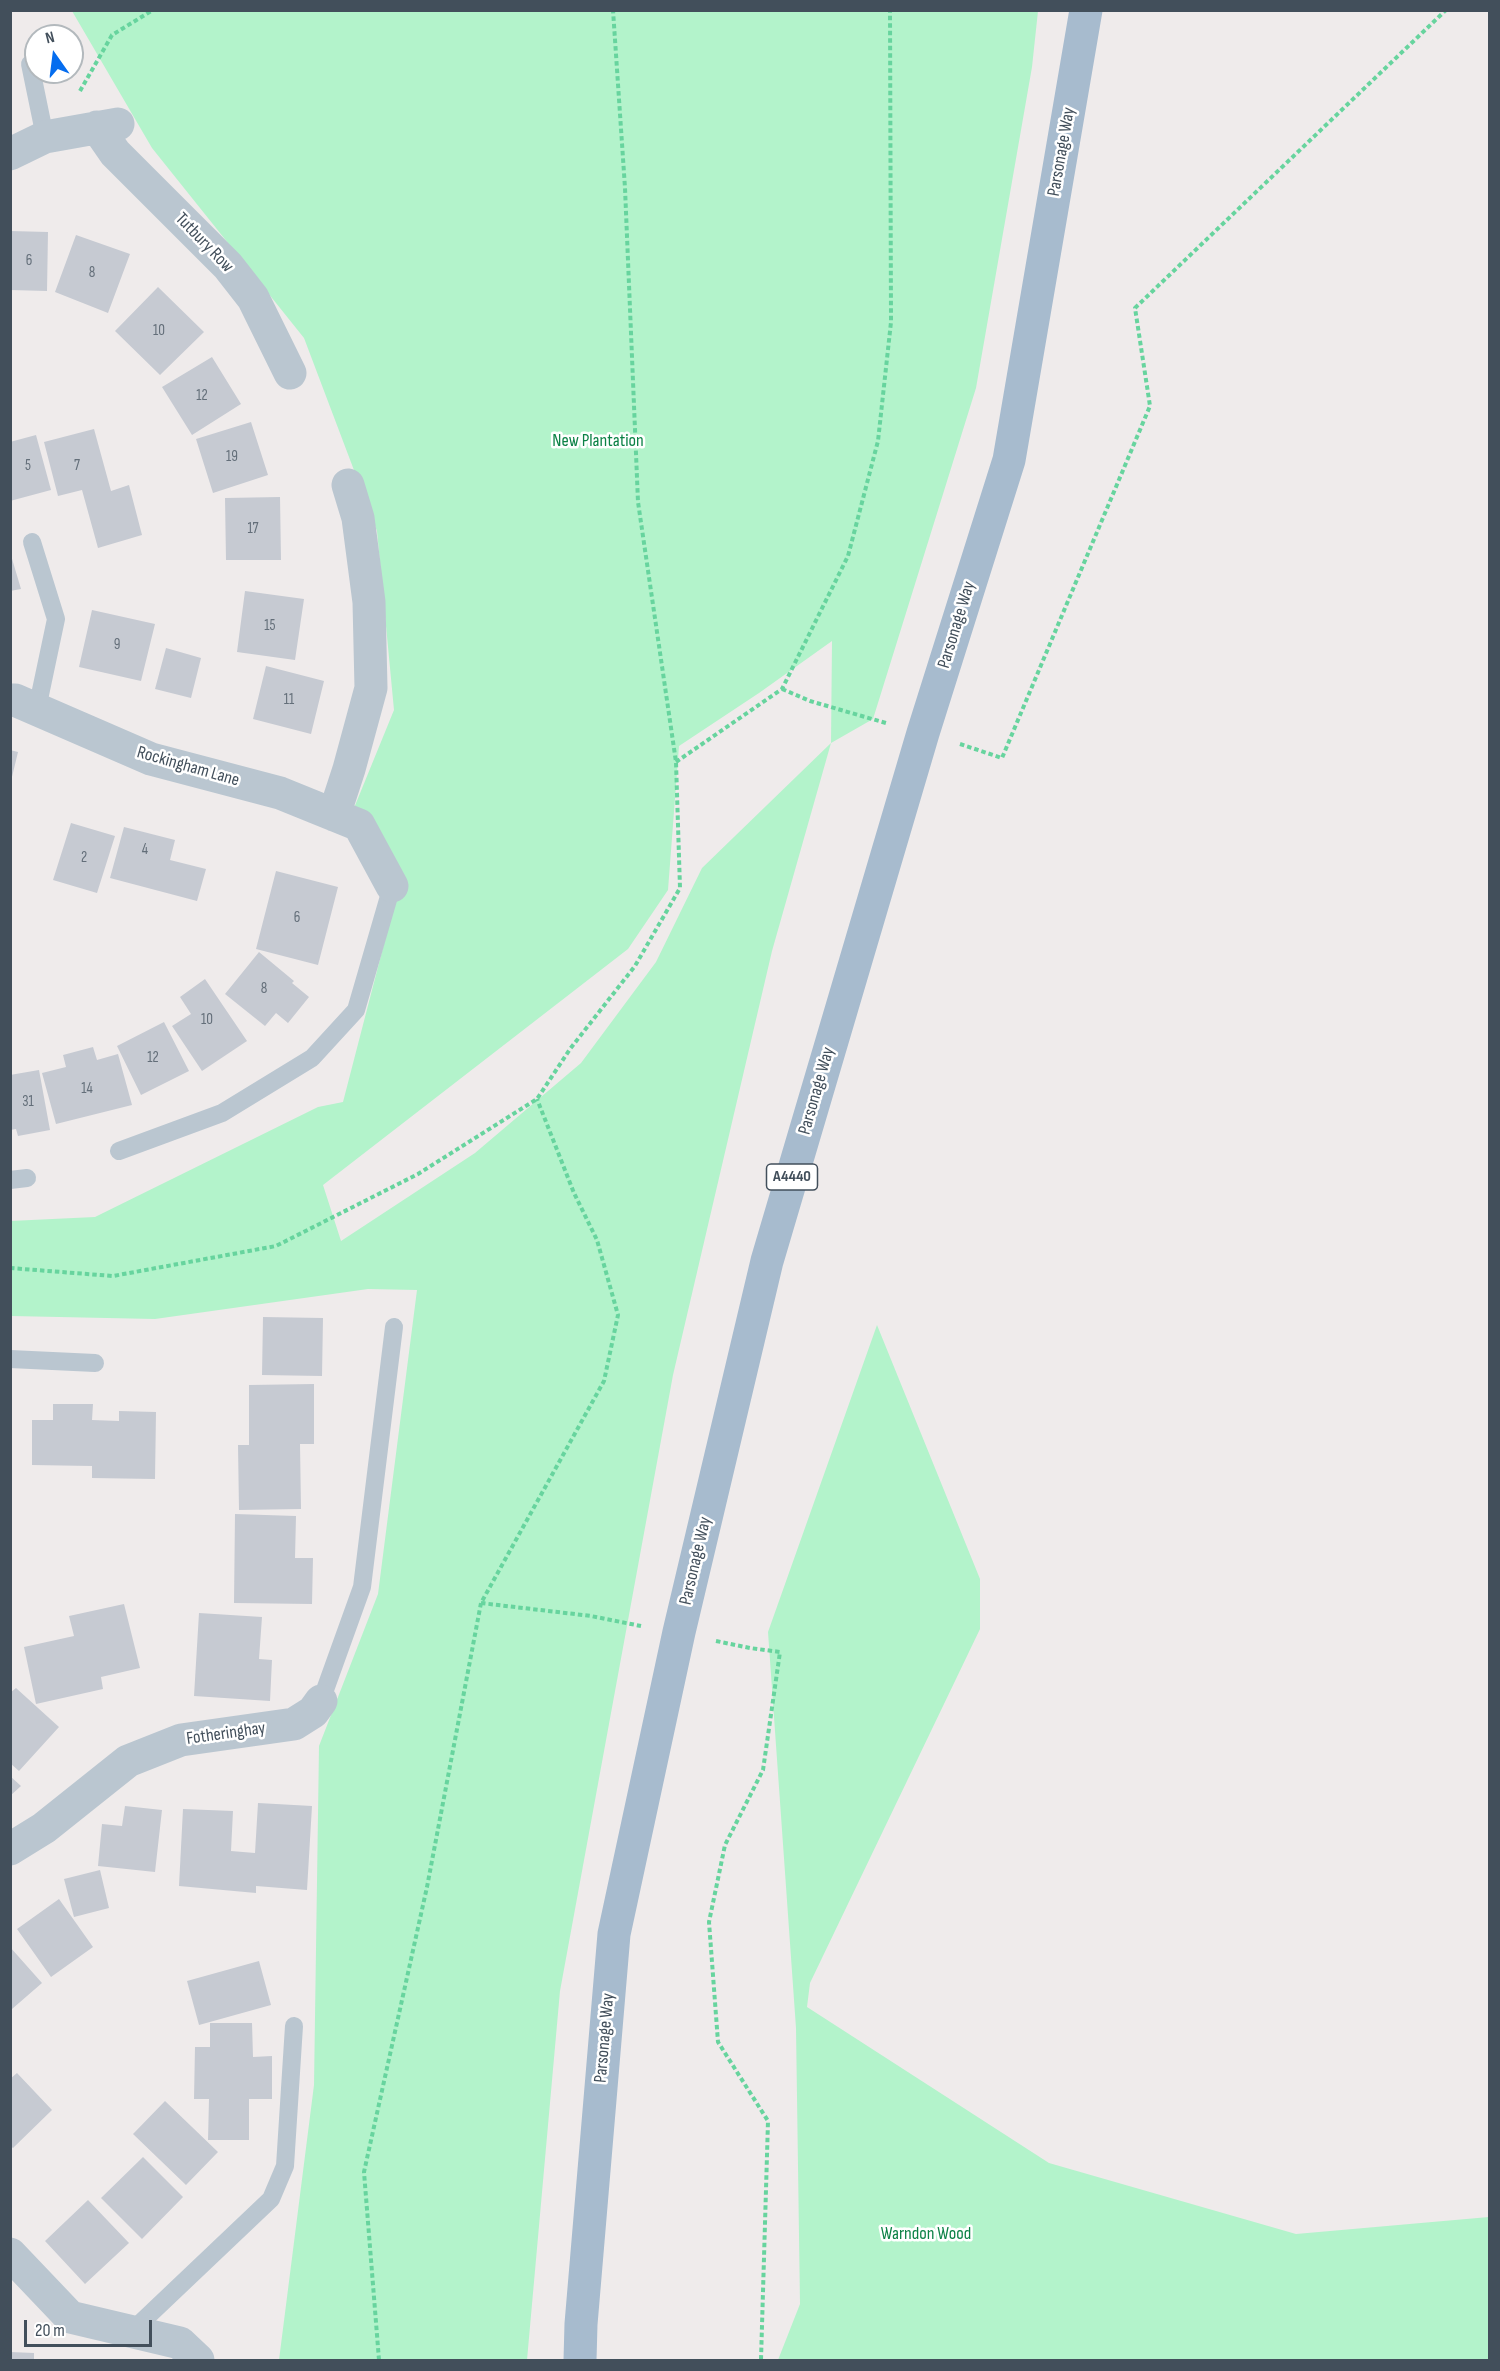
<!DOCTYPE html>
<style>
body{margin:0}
#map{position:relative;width:1500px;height:2371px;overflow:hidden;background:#efebeb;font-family:"Sofia Sans Condensed",sans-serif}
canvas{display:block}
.frame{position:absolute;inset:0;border:12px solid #424f5b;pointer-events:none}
.north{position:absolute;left:24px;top:24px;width:60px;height:60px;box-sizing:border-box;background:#fff;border:2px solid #b3b9bd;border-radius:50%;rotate:346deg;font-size:16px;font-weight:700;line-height:24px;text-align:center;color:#424f5b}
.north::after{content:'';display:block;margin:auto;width:21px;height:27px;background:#056def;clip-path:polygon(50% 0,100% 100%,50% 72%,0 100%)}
.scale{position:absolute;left:24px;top:2320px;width:128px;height:27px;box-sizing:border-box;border:3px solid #424f5b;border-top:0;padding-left:8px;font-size:18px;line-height:21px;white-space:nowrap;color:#424f5b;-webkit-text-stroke:4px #fff;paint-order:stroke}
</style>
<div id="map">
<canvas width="1500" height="2371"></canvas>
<div class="frame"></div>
<div class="north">N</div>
<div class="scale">20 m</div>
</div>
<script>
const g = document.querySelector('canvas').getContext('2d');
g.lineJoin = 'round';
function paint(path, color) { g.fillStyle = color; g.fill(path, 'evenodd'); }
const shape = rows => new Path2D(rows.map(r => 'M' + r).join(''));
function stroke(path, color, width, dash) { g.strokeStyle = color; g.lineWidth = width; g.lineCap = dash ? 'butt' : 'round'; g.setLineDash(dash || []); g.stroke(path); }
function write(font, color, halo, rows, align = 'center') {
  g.font = font + ' "Sofia Sans Condensed",sans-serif'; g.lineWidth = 5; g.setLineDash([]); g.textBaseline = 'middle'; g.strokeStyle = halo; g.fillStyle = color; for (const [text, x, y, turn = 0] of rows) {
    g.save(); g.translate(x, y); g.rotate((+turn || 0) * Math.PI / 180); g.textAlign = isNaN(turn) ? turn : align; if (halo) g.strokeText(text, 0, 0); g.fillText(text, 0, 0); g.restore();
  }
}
paint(shape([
 [72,11,1038,11,1032,67,976,388,873,719,831,743,772,951,673,1375,560,1991,527,2360,279,2360,314,2085,319,1746,378,1594,417,1290,368,1289,155,1319,11,1316,10,1221,95,1217,318,1107,343,1102,393,909,354,808,394,710,377,531,304,338,152,148],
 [832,641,831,743,702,868,656,962,581,1063,475,1153,341,1241,323,1185,628,949,668,890,679,746,759,693],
 [877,1325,980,1579,980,1629,810,1983,807,2007,1049,2163,1296,2234,1489,2217,1489,2360,778,2360,800,2304,796,2028,768,1632]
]), '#b3f3cb');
paint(shape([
 [10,231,48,232,47,291,10,290],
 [76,235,130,254,108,313,55,292],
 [158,287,204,332,160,375,115,331],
 [212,357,241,404,192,435,162,387],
 [251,422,268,475,213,493,196,439],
 [94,429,111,491,129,485,142,535,98,548,82,490,58,496,44,442],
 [36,435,51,490,10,501,10,442],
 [280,497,281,560,226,560,225,498],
 [10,552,21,589,10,591],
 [245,591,304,599,295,660,237,652],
 [92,610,155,624,141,681,79,667],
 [166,648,201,658,191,698,155,689],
 [266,666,324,681,311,734,253,719],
 [10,750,18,752,11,781,10,781],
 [71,823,115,836,97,893,53,880],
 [124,827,175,840,170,860,206,869,197,901,110,878],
 [276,871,338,887,318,965,256,949],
 [259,952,294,981,292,983,309,997,288,1023,276,1013,265,1026,225,994],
 [205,979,247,1041,202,1071,172,1026,191,1014,180,997],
 [164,1022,189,1071,141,1095,117,1046],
 [93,1047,97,1060,118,1054,132,1105,56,1124,42,1073,66,1067,63,1055],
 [39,1070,50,1130,18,1136,16,1129,10,1130,10,1075],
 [263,1317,323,1318,322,1376,262,1375],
 [314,1384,314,1444,300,1444,301,1509,239,1510,238,1445,249,1445,249,1385],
 [53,1404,93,1404,92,1420,119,1421,119,1411,156,1412,155,1479,92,1478,92,1466,32,1465,32,1420,53,1420],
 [235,1514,296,1516,295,1558,313,1558,312,1604,234,1603],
 [124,1604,140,1668,101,1677,103,1689,36,1704,24,1647,74,1636,69,1616],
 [199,1613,262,1617,259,1659,272,1660,270,1701,194,1696],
 [16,1688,59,1727,19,1771,10,1763,10,1693],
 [10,1776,21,1786,10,1796],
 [258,1803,312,1806,307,1890,256,1886,256,1893,179,1886,183,1809,233,1811,231,1851,255,1853],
 [125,1806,162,1810,155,1872,98,1866,102,1824,122,1826],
 [100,1870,109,1908,74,1917,64,1879],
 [59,1899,93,1947,51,1977,17,1929],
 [10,1947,42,1983,12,2009,10,2007],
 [259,1961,271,2005,199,2025,187,1981],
 [210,2023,252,2023,253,2057,272,2056,272,2099,249,2099,249,2140,208,2140,209,2099,194,2099,195,2047,210,2047],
 [17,2073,52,2110,13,2148,10,2146,10,2079],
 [165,2101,218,2152,186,2185,133,2134],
 [143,2157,183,2197,142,2239,101,2198],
 [88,2200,129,2243,85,2284,45,2241],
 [10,2352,34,2353,34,2360,10,2360]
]), '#c6cad2');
stroke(shape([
 [80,91,112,35,153,10],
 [782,689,810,701,886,723],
 [960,744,1002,758,1150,406,1135,308,1446,10],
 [676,762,782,689,848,556,878,441,891,322,890,10],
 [10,1268,113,1276,276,1246,418,1174,537,1099,570,1049,635,966,680,888,676,762,638,502,625,188,613,10],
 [481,1603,591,1616,641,1626],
 [716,1641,750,1648,780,1652,763,1770,725,1845,709,1922,718,2042,768,2121,761,2360],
 [379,2360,364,2172,427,1887,481,1603,604,1381,618,1315,597,1240,574,1193,537,1099]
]), '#67d49e', 4, [4.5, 3]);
stroke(shape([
 [30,64,45,137],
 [32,542,56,619,37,709],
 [119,1151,222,1113,312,1058,356,1010,392,886],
 [10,1180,27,1178],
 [10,1359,95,1363],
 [321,1701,362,1587,394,1327],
 [131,2332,271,2199,285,2166,294,2026]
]), '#bac6d0', 18);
stroke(shape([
 [97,127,115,153,228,266,253,298,290,373],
 [10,154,45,137,118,124],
 [10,700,15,700,151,759,280,793,359,825,392,886],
 [334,815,349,769,371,688,369,602,358,518,348,485],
 [10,1849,44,1828,128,1761,181,1740,294,1724,313,1712,321,1701],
 [10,2254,70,2317,180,2343,198,2360]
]), '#bac6d0', 33);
stroke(shape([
 [580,2360,581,2324,614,1934,679,1632,767,1261,923,733,1009,460,1086,10]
]), '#a7bbce', 33);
write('15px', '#636e79', null, [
 ["6",29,261],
 ["8",92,273],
 ["10",159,331],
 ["12",202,396],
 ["19",232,457],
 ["5",28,466],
 ["7",77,466],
 ["17",253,529],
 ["15",270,626],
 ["9",117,645],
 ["11",289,700],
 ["4",145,850],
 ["2",84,858],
 ["6",297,918],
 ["8",264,989],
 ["10",207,1020],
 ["12",153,1058],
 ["14",87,1089],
 ["31",28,1102]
]);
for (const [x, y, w] of [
 [792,1177,51]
]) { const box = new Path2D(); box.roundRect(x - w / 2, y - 13, w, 26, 4.5); g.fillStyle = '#fff'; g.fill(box); stroke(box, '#424f5b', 1.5); }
write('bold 16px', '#424f5b', null, [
 ["A4440",792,1177]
]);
write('18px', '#424f5b', '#fff', [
 ["Parsonage Way",1062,152,-80],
 ["Tutbury Row",204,243,46],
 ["Parsonage Way",957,625,-73],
 ["Rockingham Lane",188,767,16],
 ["Parsonage Way",817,1091,-74],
 ["Parsonage Way",696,1561,-77],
 ["Fotheringhay",226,1734,-8],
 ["Parsonage Way",605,2038,-85]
]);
write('18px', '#0c8246', '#fff', [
 ["New Plantation",598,441],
 ["Warndon Wood",926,2234]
]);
</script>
